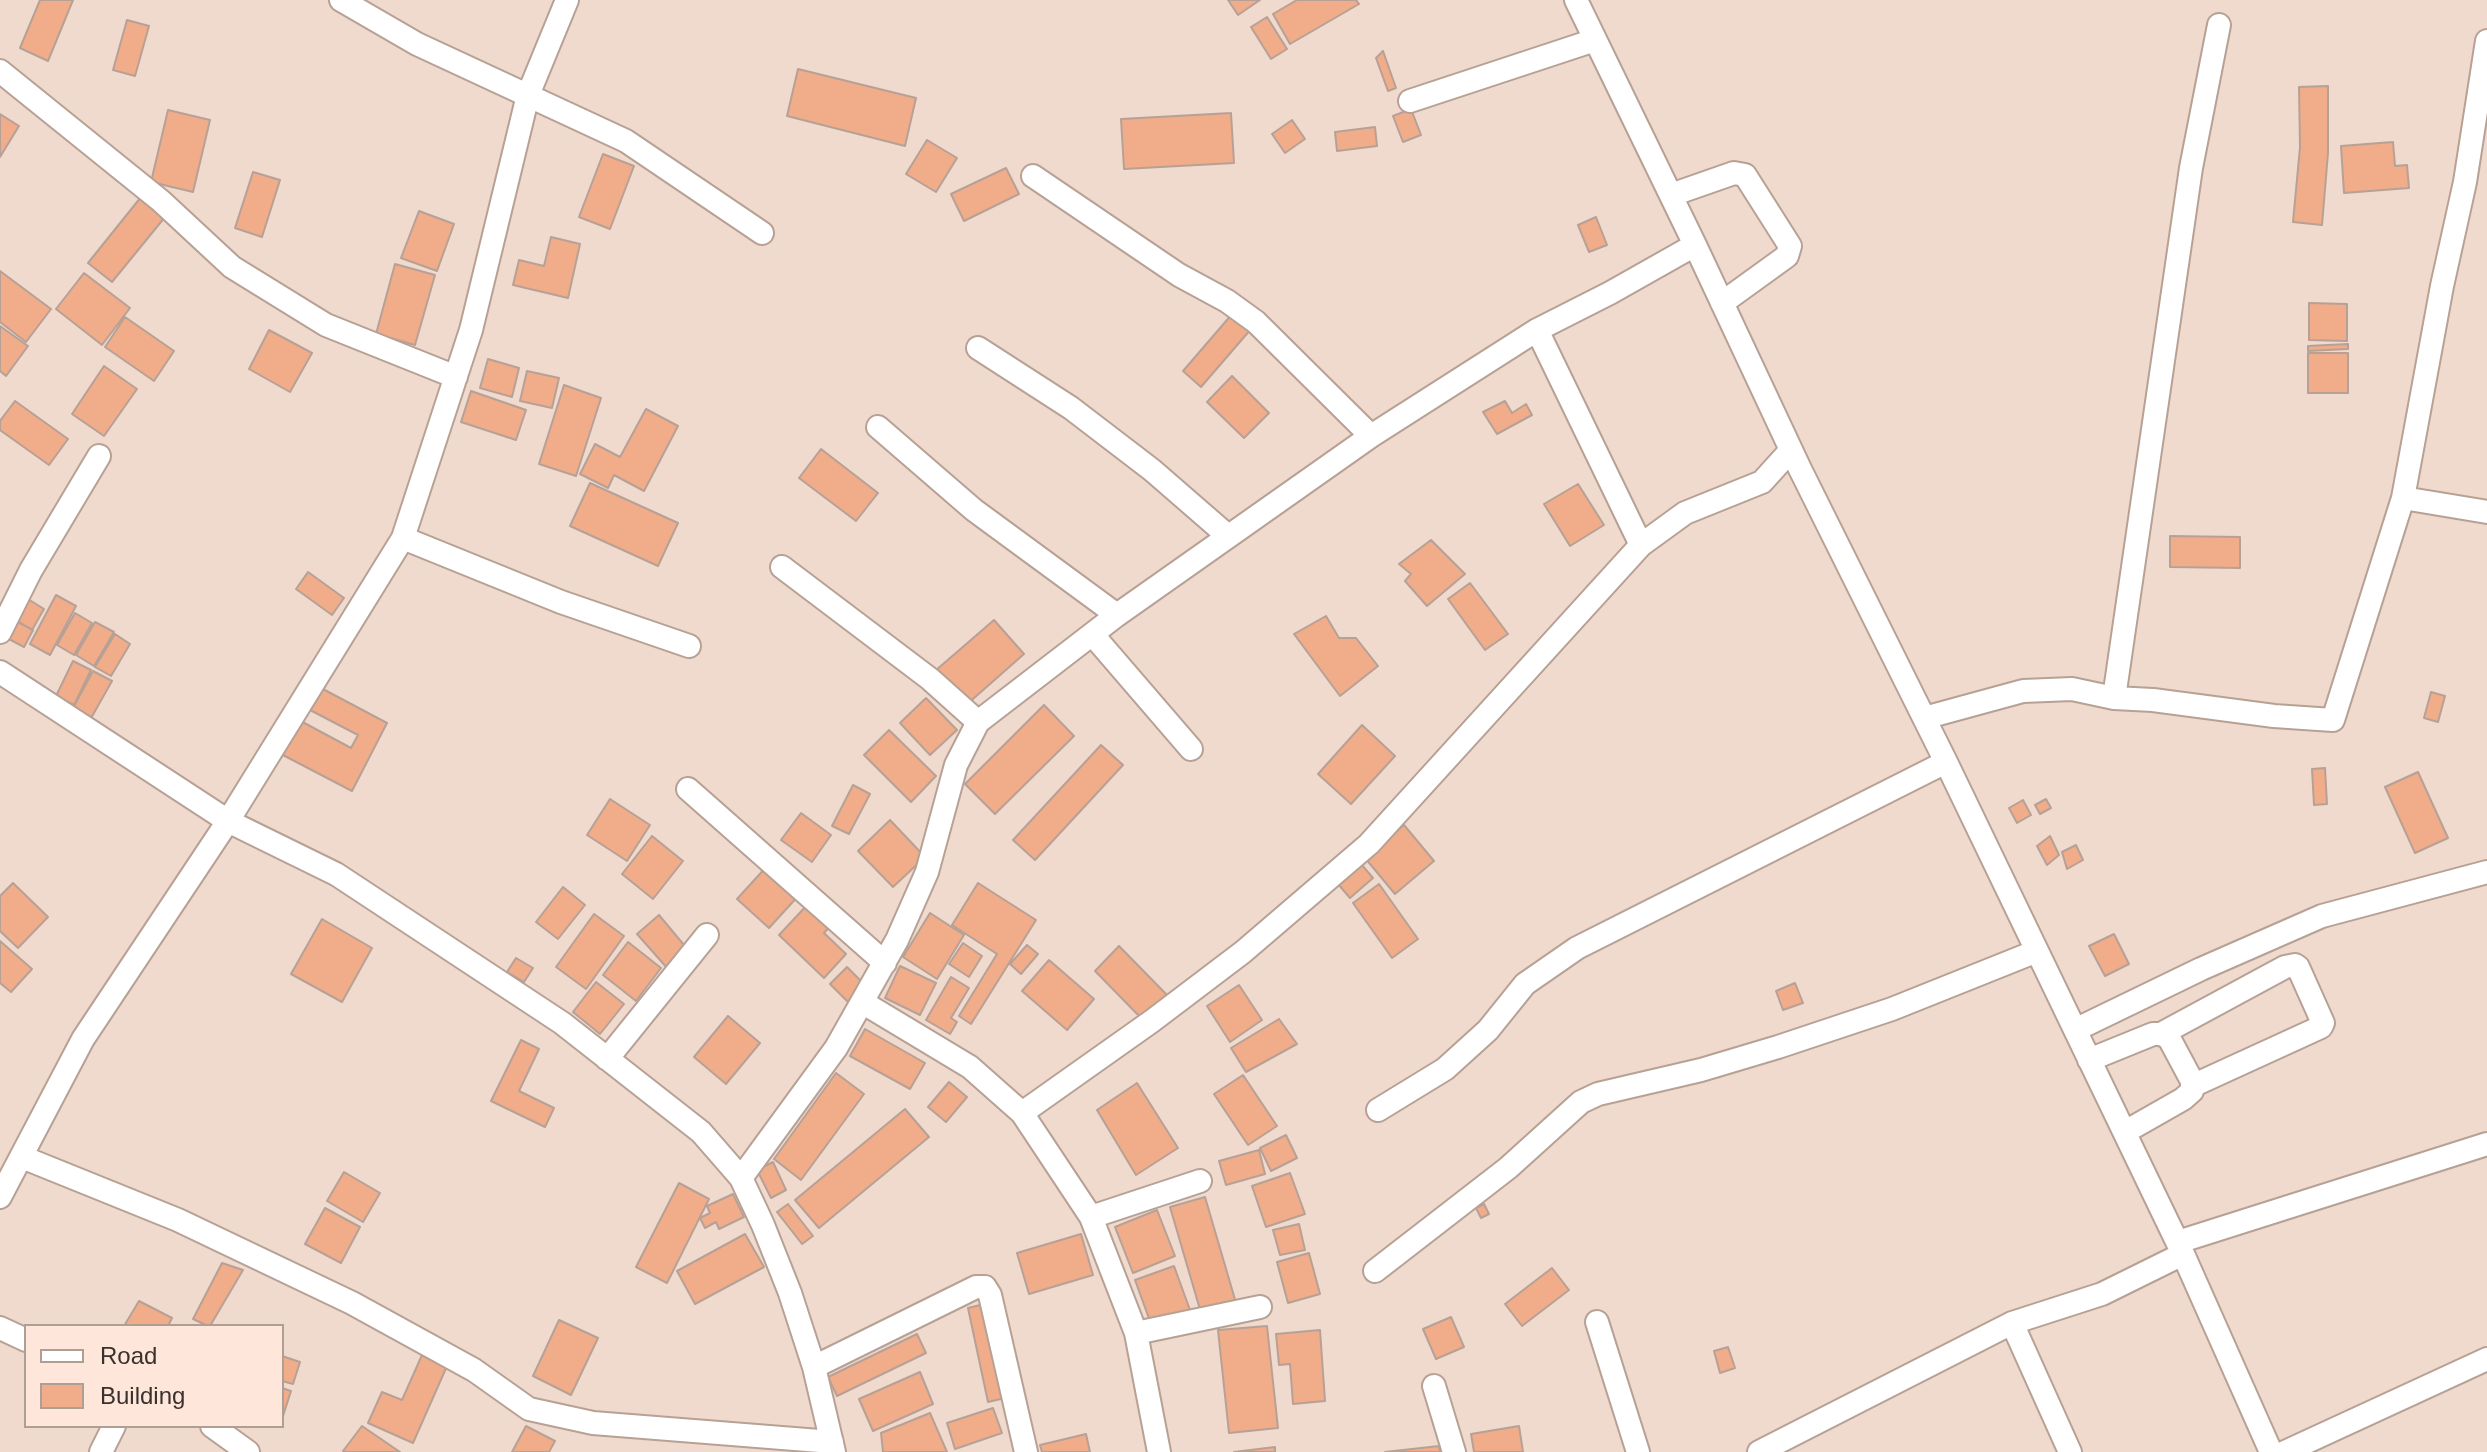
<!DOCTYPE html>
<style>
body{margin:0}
#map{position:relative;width:2487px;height:1452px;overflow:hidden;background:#f0d9cd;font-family:Arial,sans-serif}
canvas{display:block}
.legend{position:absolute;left:24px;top:1324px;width:260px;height:104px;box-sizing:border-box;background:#fee6da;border:2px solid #af9e94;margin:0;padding:10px 14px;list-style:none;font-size:24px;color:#39312c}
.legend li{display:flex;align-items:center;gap:16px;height:40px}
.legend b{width:40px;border:2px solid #af9e94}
</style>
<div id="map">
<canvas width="2487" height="1452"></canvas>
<ul class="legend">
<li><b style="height:10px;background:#fff"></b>Road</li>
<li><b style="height:22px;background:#f1ac89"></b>Building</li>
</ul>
</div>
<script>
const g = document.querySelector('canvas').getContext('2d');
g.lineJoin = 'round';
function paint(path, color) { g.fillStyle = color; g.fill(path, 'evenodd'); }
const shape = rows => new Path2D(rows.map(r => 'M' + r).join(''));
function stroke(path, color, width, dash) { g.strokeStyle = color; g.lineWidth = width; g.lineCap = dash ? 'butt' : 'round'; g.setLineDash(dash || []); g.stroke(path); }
const building = shape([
 [40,0,73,0,48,61,20,48,40,0],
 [1228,0,1260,0,1238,15,1228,0],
 [1297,0,1356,0,1359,4,1290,44,1273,14,1297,0],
 [1267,17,1287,49,1271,59,1251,27,1267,17],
 [127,20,149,26,135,76,113,70,127,20],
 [1383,51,1396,88,1388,91,1376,58,1383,51],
 [798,69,916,98,905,146,787,116,798,69],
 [2328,86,2328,153,2322,225,2293,222,2300,147,2299,87,2328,86],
 [1411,109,1421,135,1403,142,1393,116,1411,109],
 [168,110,210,120,193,192,151,182,168,110],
 [1231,113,1234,163,1124,169,1121,119,1231,113],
 [0,114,19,126,0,157,0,114],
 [1292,120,1305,139,1285,153,1272,134,1292,120],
 [1375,127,1377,146,1337,151,1335,132,1375,127],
 [927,140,957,158,936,192,906,174,927,140],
 [2393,142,2395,166,2407,165,2409,188,2344,193,2341,146,2393,142],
 [603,154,634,166,610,229,579,217,603,154],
 [1006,168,1019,194,964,221,951,194,1006,168],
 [253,172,280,180,262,237,235,228,253,172],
 [141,197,165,217,112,282,88,263,141,197],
 [419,211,454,224,437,271,401,258,419,211],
 [1596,217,1607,245,1589,252,1578,225,1596,217],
 [551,237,580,244,568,298,513,285,519,260,544,266,551,237],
 [395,264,435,275,415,345,376,334,395,264],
 [0,271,51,309,26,342,0,322,0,271],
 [84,273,130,308,102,345,56,309,84,273],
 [2309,303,2347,304,2347,341,2309,340,2309,303],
 [1233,313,1251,329,1201,387,1183,371,1233,313],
 [125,317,174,351,154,381,105,347,125,317],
 [0,326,28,346,6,376,0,371,0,326],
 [269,330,312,353,290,392,249,369,269,330],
 [2348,344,2348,349,2308,351,2308,346,2348,344],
 [2308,353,2348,353,2348,393,2308,393,2308,353],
 [488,359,519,368,512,397,480,388,488,359],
 [104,366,137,389,104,436,72,414,104,366],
 [527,371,559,378,552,408,520,401,527,371],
 [1232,376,1269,413,1244,438,1207,402,1232,376],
 [564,385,601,398,576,476,539,464,564,385],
 [471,391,526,410,516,440,461,422,471,391],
 [15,401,68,439,49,465,0,430,0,421,15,401],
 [1505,401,1512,413,1526,404,1532,415,1497,434,1483,412,1505,401],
 [646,409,678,426,644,491,614,475,608,488,580,474,595,444,620,457,646,409],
 [821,449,878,493,856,521,799,478,821,449],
 [590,483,678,523,658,566,570,526,590,483],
 [1578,484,1604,525,1570,546,1544,504,1578,484],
 [2170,536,2240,537,2240,568,2170,567,2170,536],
 [1431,540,1465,574,1427,606,1405,581,1411,574,1399,564,1431,540],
 [308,572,344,598,332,615,296,589,308,572],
 [1470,583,1508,634,1485,650,1448,599,1470,583],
 [56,595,76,606,50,655,30,644,56,595],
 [28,599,44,609,32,630,16,620,28,599],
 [75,613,92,623,74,655,57,645,75,613],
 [1326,616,1339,638,1356,638,1378,666,1340,696,1294,634,1326,616],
 [994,620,1024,654,965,706,935,671,994,620],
 [16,621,33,630,24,647,7,638,16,621],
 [95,622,114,632,94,666,76,655,95,622],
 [115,634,130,644,111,676,95,667,115,634],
 [73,661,91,670,74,705,56,696,73,661],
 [93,671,112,681,90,720,72,710,93,671],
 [321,688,387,723,352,791,279,753,297,719,351,748,358,735,310,710,321,688],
 [2431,692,2445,696,2438,722,2424,718,2431,692],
 [926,698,957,730,930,755,900,723,926,698],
 [1044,705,1074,736,995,814,965,784,1044,705],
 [1362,725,1395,756,1351,804,1318,774,1362,725],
 [889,730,936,776,911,802,864,755,889,730],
 [1101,745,1123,765,1035,860,1013,840,1101,745],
 [2325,768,2327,804,2314,805,2312,769,2325,768],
 [2418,772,2448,838,2415,853,2385,787,2418,772],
 [853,785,870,794,849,834,832,826,853,785],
 [610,799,650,825,627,861,587,835,610,799],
 [2046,799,2051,808,2040,814,2035,805,2046,799],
 [2023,800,2031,815,2017,823,2009,808,2023,800],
 [801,813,831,835,812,862,781,840,801,813],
 [890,820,925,857,893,887,858,851,890,820],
 [1404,825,1434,861,1395,894,1365,858,1404,825],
 [652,836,683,861,653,899,622,874,652,836],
 [2050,836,2059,855,2047,865,2037,846,2050,836],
 [2076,845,2083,860,2067,869,2062,852,2076,845],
 [1361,864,1373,878,1350,898,1338,884,1361,864],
 [768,865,800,894,769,928,737,899,768,865],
 [13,883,48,917,18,948,0,931,0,896,13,883],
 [978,883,1036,920,971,1024,959,1016,997,954,952,925,978,883],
 [1379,884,1418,939,1392,958,1353,903,1379,884],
 [563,887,585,905,558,939,536,922,563,887],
 [809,903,831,925,824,933,846,954,824,978,779,935,809,903],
 [930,913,964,935,937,979,903,957,930,913],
 [594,914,624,936,586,989,556,967,594,914],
 [659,915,689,951,668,969,637,934,659,915],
 [322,919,372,948,342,1002,291,974,322,919],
 [2114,934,2129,964,2105,976,2089,946,2114,934],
 [0,941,32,969,11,992,0,983,0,941],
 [628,942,661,968,636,1001,603,975,628,942],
 [963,943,982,956,969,977,949,964,963,943],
 [1027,945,1038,954,1021,974,1010,964,1027,945],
 [1119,946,1168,996,1144,1021,1095,971,1119,946],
 [516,958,533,968,524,982,507,972,516,958],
 [1049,960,1094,999,1067,1030,1022,991,1049,960],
 [900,966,936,983,920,1015,885,998,900,966],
 [847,967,865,985,848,1002,830,984,847,967],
 [951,977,969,988,951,1018,957,1022,950,1034,926,1020,951,977],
 [596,982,624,1004,600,1034,573,1012,596,982],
 [1795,983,1803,1003,1783,1010,1776,991,1795,983],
 [1239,985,1262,1020,1230,1042,1207,1006,1239,985],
 [728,1016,760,1043,726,1084,694,1057,728,1016],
 [1279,1019,1297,1044,1246,1072,1231,1048,1279,1019],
 [865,1029,925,1063,910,1089,850,1056,865,1029],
 [521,1040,539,1049,519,1091,554,1108,545,1127,491,1101,521,1040],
 [836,1073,864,1094,801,1180,774,1159,836,1073],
 [1243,1075,1277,1126,1248,1145,1214,1094,1243,1075],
 [949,1082,967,1097,946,1122,928,1107,949,1082],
 [1137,1083,1178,1148,1136,1175,1097,1110,1137,1083],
 [905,1109,929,1137,819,1228,795,1200,905,1109],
 [1286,1135,1297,1158,1271,1171,1260,1148,1286,1135],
 [1259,1150,1265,1174,1226,1185,1219,1161,1259,1150],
 [773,1162,786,1190,771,1198,757,1170,773,1162],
 [344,1172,380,1193,363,1222,327,1201,344,1172],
 [1290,1173,1305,1214,1266,1227,1252,1186,1290,1173],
 [679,1183,709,1199,667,1283,636,1267,679,1183],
 [733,1194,744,1217,719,1229,716,1222,705,1228,700,1218,710,1213,707,1206,733,1194],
 [1205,1197,1236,1303,1201,1313,1170,1207,1205,1197],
 [788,1204,813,1236,802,1244,777,1212,788,1204],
 [1484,1204,1489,1214,1481,1218,1476,1208,1484,1204],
 [325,1208,360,1227,341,1263,305,1244,325,1208],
 [1157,1210,1175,1256,1133,1273,1115,1227,1157,1210],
 [1299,1224,1305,1250,1280,1255,1273,1230,1299,1224],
 [745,1234,764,1267,695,1304,677,1271,745,1234],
 [1081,1234,1093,1275,1029,1294,1017,1253,1081,1234],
 [1309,1253,1320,1294,1288,1303,1277,1262,1309,1253],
 [222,1263,243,1270,210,1326,208,1326,193,1319,222,1263],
 [1174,1266,1190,1310,1151,1324,1135,1280,1174,1266],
 [1552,1268,1569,1290,1522,1326,1505,1304,1552,1268],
 [139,1301,172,1318,168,1326,124,1326,139,1301],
 [984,1304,1005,1398,988,1402,968,1308,984,1304],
 [1451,1317,1464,1347,1436,1359,1423,1329,1451,1317],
 [559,1320,598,1338,571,1395,533,1376,559,1320],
 [1267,1326,1278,1428,1229,1433,1218,1330,1267,1326],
 [1320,1330,1325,1401,1293,1404,1290,1364,1279,1365,1276,1334,1320,1330],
 [917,1334,926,1353,837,1396,828,1377,917,1334],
 [1728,1347,1735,1368,1720,1373,1714,1351,1728,1347],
 [422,1355,447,1366,413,1443,368,1423,382,1392,402,1400,422,1355],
 [282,1356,300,1362,293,1384,282,1381,282,1356],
 [920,1372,933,1404,873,1431,859,1399,920,1372],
 [282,1388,291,1391,283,1416,282,1416,282,1388],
 [993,1408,1002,1433,955,1449,947,1423,993,1408],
 [930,1413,947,1452,883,1452,881,1433,930,1413],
 [362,1426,400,1452,345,1452,343,1451,362,1426],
 [526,1426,555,1441,549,1452,512,1452,526,1426],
 [1519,1426,1523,1452,1474,1452,1471,1434,1519,1426],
 [1086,1434,1090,1452,1042,1452,1040,1445,1086,1434],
 [1439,1446,1440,1452,1385,1452,1439,1446],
 [1275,1447,1275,1452,1234,1452,1275,1447]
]);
paint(building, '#f1ac89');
stroke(building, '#b7a196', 2);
const minor = shape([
 [341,0,417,44,626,141,762,233],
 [1576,0,1695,245,1800,469,1946,762,2183,1254,2271,1452],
 [0,71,161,201,232,267,326,325,456,377],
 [1410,101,1595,40],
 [1033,176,1179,275,1227,301,1256,322,1371,436],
 [1671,195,1734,173,1745,175,1790,246,1787,256,1722,303],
 [1537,330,1641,545],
 [978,348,1071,408,1152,470,1228,536],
 [878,427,974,510,1117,615],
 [2403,498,2487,512],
 [403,538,561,602,689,646],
 [782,567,930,679,978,722],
 [0,632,31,570,99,456],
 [1092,634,1191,749],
 [0,672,228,821,336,874,562,1023,701,1132,741,1178,763,1225,790,1293,814,1367,834,1452],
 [2114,698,2191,168,2219,25],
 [1924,718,2023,691,2072,689,2114,698,2153,700,2274,716,2333,720,2403,498,2442,286,2465,182,2487,41],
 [688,789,885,963],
 [862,1002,970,1067,1022,1113,1091,1217,1136,1333,1159,1452],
 [2075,1030,2201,969,2322,916,2487,872],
 [2161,1034,2285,967,2295,965,2298,967,2323,1023,2321,1027,2192,1086],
 [607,1059,707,935],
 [2089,1060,2153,1034,2161,1034,2169,1038,2192,1081,2192,1091,2183,1099,2125,1132],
 [1378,1110,1445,1069,1488,1030,1525,984,1577,948,1946,762],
 [1022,1113,1152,1021,1243,952,1369,844,1641,545,1685,513,1762,482,1791,450],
 [22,1157,178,1220,352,1303,474,1370,529,1409,593,1423,832,1442],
 [741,1178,836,1048,897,940,927,872,956,765,978,722,1117,615,1371,436,1537,330,1610,293,1695,245],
 [0,1197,83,1039,228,821,403,538,471,330,528,95,567,0],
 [1091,1217,1200,1181],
 [2178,1242,2487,1144],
 [1375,1271,1508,1168,1581,1102,1598,1094,1701,1070,1778,1047,1892,1009,2037,951],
 [1597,1322,1638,1452],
 [2012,1323,2070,1452],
 [0,1328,26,1340],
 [1136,1333,1260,1307],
 [814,1367,976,1287,985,1287,990,1295,1026,1452],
 [1434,1386,1454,1452],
 [212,1426,248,1452],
 [101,1452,114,1426],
 [1759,1452,2012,1323,2102,1294,2183,1254],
 [2285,1452,2487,1359]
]);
stroke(minor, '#b7a195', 26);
stroke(minor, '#fff', 22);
</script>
